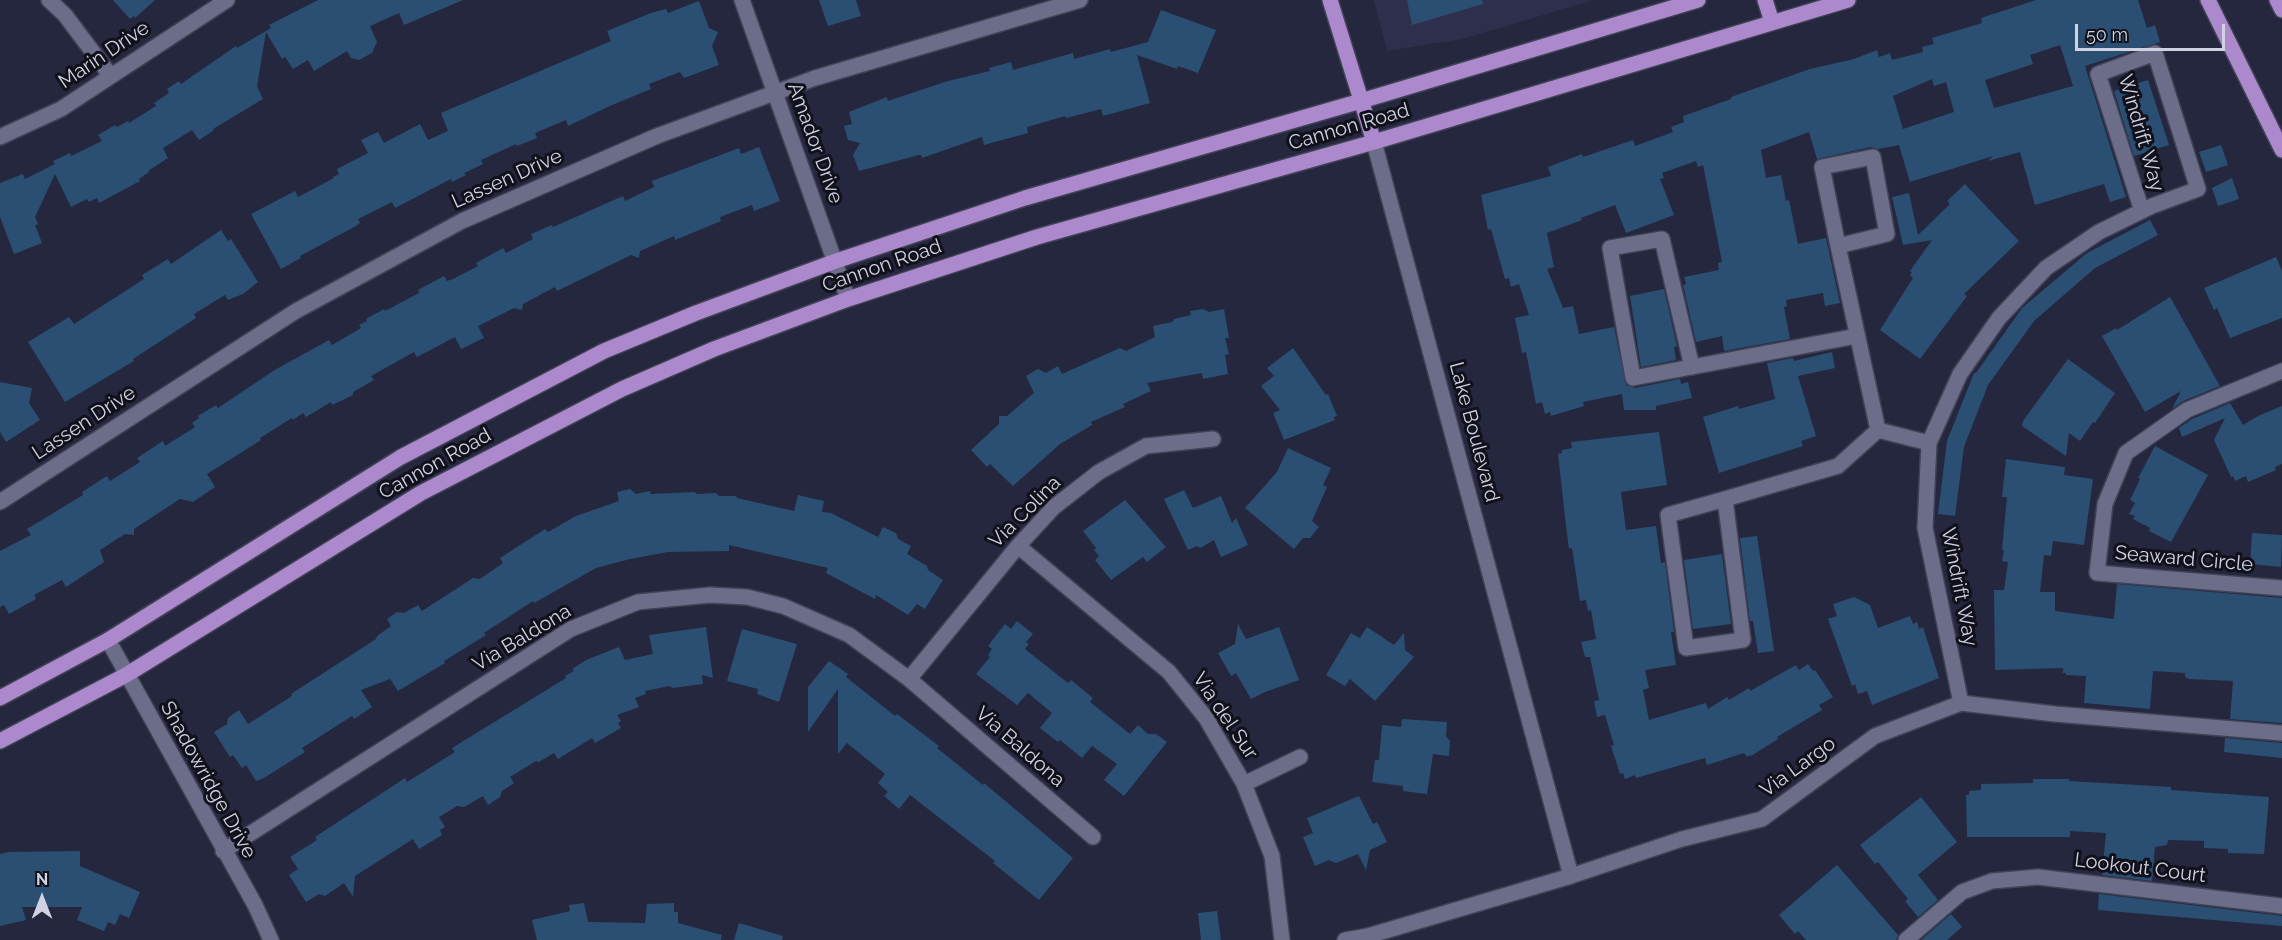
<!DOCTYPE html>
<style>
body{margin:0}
#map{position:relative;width:2282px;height:940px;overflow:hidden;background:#25273e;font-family:Raleway,sans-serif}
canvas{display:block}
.north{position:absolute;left:12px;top:868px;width:60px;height:60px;-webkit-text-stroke:4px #10111b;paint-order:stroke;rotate:0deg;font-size:16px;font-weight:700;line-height:24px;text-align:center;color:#d0d2e1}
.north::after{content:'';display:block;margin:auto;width:21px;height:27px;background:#d0d2e1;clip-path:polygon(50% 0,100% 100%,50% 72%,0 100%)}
.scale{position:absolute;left:2075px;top:24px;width:150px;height:27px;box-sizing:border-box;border:3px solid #d0d2e1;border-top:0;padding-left:8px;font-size:18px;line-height:21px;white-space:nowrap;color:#d0d2e1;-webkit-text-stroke:4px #10111b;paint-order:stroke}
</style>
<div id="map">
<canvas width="2282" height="940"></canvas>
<div class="north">N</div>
<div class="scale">50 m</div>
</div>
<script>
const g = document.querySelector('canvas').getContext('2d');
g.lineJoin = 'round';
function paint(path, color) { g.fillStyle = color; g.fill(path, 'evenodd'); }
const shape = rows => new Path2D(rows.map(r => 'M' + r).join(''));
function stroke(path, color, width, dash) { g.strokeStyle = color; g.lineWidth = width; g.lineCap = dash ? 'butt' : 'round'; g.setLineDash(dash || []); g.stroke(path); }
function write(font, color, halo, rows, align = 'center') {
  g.font = font + ' Raleway,sans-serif'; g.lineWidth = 6; g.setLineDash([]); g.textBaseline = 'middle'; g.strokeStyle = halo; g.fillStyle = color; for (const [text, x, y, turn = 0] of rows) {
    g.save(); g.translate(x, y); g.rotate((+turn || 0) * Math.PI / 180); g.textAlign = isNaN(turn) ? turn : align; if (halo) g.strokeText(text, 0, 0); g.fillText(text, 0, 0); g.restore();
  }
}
paint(shape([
 [1374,0,1594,0,1462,39,1387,51]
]), '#2e2f4c');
paint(shape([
 [113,0,155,0,135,18,134,16,130,19],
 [318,0,463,0,404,25,399,13,370,26,377,42,372,53,359,60,351,58,347,51,314,71,308,60,293,69,285,57,282,59,266,32,257,86,263,99,213,129,214,130,199,140,192,130,163,148,168,158,148,171,149,172,139,179,140,181,99,203,97,198,89,202,87,199,71,207,55,174,35,217,38,224,35,225,42,243,14,254,0,217,0,183,23,174,25,179,55,164,53,161,70,153,71,156,102,141,98,135,115,125,117,127,128,121,129,123,156,106,154,103,169,93,167,89,179,81,181,84,236,46,237,48,271,28,269,25],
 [819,0,856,0,861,16,828,26],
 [1407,0,1482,0,1483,4,1412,25],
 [2036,0,2138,0,2147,28,2155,25,2160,42,2085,66,2126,197,2110,202,2104,184,2035,205,2020,152,1988,161,1993,156,1910,182,1899,145,1878,149,1871,147,1817,159,1809,132,1761,150,1766,178,1781,175,1786,201,1789,200,1798,244,1826,238,1840,303,1825,306,1823,293,1786,300,1787,306,1784,307,1790,339,1724,351,1722,336,1696,342,1683,285,1686,284,1684,277,1719,270,1718,263,1722,262,1703,165,1698,167,1696,161,1662,173,1664,178,1660,179,1674,215,1626,233,1615,205,1581,218,1582,220,1547,233,1554,267,1547,269,1563,308,1573,306,1579,334,1614,327,1626,385,1635,388,1680,379,1681,384,1688,382,1692,398,1656,406,1656,410,1624,410,1622,394,1583,402,1584,406,1551,416,1550,412,1545,414,1542,402,1536,404,1526,352,1522,353,1515,318,1529,315,1519,284,1511,287,1509,278,1505,279,1491,229,1488,230,1481,195,1551,176,1548,167,1582,154,1583,157,1633,140,1635,146,1673,132,1671,127,1684,122,1683,116,1731,99,1731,97,1810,69,1854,59,1877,50,1879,57,1890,53,1892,60,1923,52,1922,47,1934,44,1932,38,1982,23,1981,18],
 [2060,45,2073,86,1994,108,1985,80,2033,64,2030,55],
 [1932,79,1934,86,1946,82,1954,112,1903,129,1893,96],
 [699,1,709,28,718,32,712,46,719,65,684,78,680,72,649,84,651,89,612,105,568,126,566,120,535,133,537,138,517,146,516,144,481,160,483,164,464,173,466,175,452,182,451,179,449,180,395,208,392,202,358,219,360,223,356,226,300,256,301,258,281,269,251,214,295,191,298,197,334,178,333,177,339,174,337,169,368,153,361,140,378,132,384,143,420,124,428,140,448,131,441,113,611,41,607,31,651,13,666,9,668,13],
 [1161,10,1216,30,1198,73,1178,66,1177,69,1137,55,1150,103,1103,116,1101,109,1066,118,1065,116,1027,127,1028,133,984,145,982,137,922,158,921,155,919,155,859,171,853,155,860,143,848,140,844,126,852,124,849,112,887,97,888,101,948,81,990,71,989,68,1011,62,1013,70,1073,53,1074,59,1110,49,1111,52,1148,42],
 [2148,80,2169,145,2134,156,2114,91],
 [2221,145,2228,165,2206,172,2199,152],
 [759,147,780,201,754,211,752,205,720,217,721,221,675,240,674,236,640,251,639,258,631,255,557,291,555,287,523,304,522,310,514,308,478,326,484,338,461,349,455,337,417,357,414,352,371,376,374,380,353,392,353,395,347,398,332,405,331,402,306,417,303,413,293,420,292,418,260,438,261,440,207,474,215,487,193,502,180,499,134,529,134,535,125,534,100,550,104,562,66,587,62,580,34,595,36,599,9,614,4,605,0,607,0,551,31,535,27,529,83,495,82,492,107,476,110,481,140,462,137,458,163,441,165,446,195,427,192,423,199,418,198,416,216,405,218,408,273,371,329,340,332,345,361,328,359,325,367,321,366,319,384,309,385,311,419,293,418,290,444,276,447,281,453,279,478,266,476,263,503,248,506,253,533,239,531,234,552,225,553,227,623,196,625,201,654,187,652,181,739,148,741,154],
 [2232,178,2239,199,2218,206,2212,188],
 [1965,184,2019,241,1964,294,1967,296,1920,359,1880,330,1913,278,1910,275,1912,272,1910,271,1932,240,1903,245,1892,197,1909,193,1918,235,1950,204,1947,201],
 [2150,220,2158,235,2095,268,2034,321,1988,385,1964,447,1955,516,1938,514,1947,441,1974,373,1976,373,2022,308,2087,253],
 [221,230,228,241,231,239,258,282,243,294,228,300,225,295,194,314,196,318,133,359,134,361,65,402,28,342,69,317,74,324,144,279,142,275,168,259,171,264],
 [2276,257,2282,271,2282,318,2230,338,2217,308,2214,310,2204,288],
 [1664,289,1677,346,1674,347,1676,360,1641,367,1630,296],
 [2170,297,2220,386,2183,401,2172,409,2181,391,2145,412,2102,336,2116,328,2117,330],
 [1203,309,1209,312,1224,309,1229,338,1225,338,1229,354,1225,355,1228,374,1203,379,1202,373,1147,383,1151,391,1123,404,1125,407,1091,422,1092,425,1060,444,1013,486,990,464,987,467,971,450,999,424,999,416,1007,416,1034,393,1026,376,1038,369,1046,373,1058,366,1062,374,1120,348,1126,351,1155,337,1153,326,1172,322,1174,319,1191,315,1190,311],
 [1293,348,1326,395,1328,394,1337,416,1334,417,1335,420,1284,440,1273,413,1280,410,1261,386,1274,376,1267,368],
 [1832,352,1835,368,1798,376,1816,436,1801,441,1803,446,1719,473,1703,417,1738,406,1739,409,1775,399,1767,363,1793,358,1794,361],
 [2068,359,2115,393,2095,423,2093,422,2080,441,2069,433,2066,456,2022,426,2023,421],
 [0,382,32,388,29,403,40,420,6,442,0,432],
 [2230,403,2243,425,2260,415,2282,406,2282,464,2275,467,2276,470,2248,482,2246,476,2235,481,2233,476,2231,477,2214,440,2225,418,2182,437,2179,428,2192,419],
 [1659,432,1667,485,1621,492,1626,530,1656,526,1661,563,1665,562,1674,632,1671,632,1676,665,1645,670,1649,688,1643,690,1649,720,1706,703,1708,709,1727,697,1729,700,1749,688,1750,691,1796,665,1799,670,1808,664,1813,671,1815,670,1833,697,1819,705,1822,710,1777,737,1778,739,1751,756,1750,755,1747,757,1744,753,1707,765,1705,758,1636,778,1635,775,1625,779,1623,773,1620,774,1611,746,1614,745,1605,715,1597,717,1594,701,1599,700,1590,657,1585,657,1581,642,1596,639,1591,610,1588,611,1586,600,1580,601,1572,548,1569,549,1566,526,1558,454,1562,453,1562,450,1572,448,1571,442],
 [2155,446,2208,475,2171,542,2149,531,2150,528,2133,519,2135,516,2129,514,2135,503,2130,500,2140,479,2138,478],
 [1288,448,1331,468,1323,485,1327,487,1312,521,1319,527,1310,538,1303,538,1294,549,1245,508,1277,472],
 [2006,459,2065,467,2064,475,2093,479,2084,545,2053,541,2051,556,2044,555,2040,592,2055,592,2055,611,2114,619,2117,584,2282,598,2282,723,2230,719,2233,681,2189,679,2185,677,2185,673,2153,671,2150,709,2084,703,2086,676,2066,675,2066,673,2063,673,2063,668,1995,670,1994,590,2004,590,2008,562,2002,561,2004,550,2002,550,2007,497,2002,497],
 [630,489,636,494,650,491,651,494,695,492,696,494,716,493,719,496,736,496,737,498,794,511,798,495,824,501,822,512,831,513,878,537,883,527,896,533,898,539,911,546,907,554,927,566,928,570,943,580,925,609,917,604,908,615,876,595,875,599,826,573,828,568,729,545,729,551,668,552,630,559,596,568,534,603,533,601,484,633,486,635,444,661,445,663,398,691,390,679,361,690,372,707,354,719,352,716,302,748,305,752,264,778,256,781,246,765,242,768,233,755,230,757,214,732,227,724,228,718,239,710,248,724,292,696,291,694,376,639,377,636,391,626,387,619,397,612,404,613,418,605,422,611,473,578,480,579,503,563,500,558,545,529,548,532,576,516,619,501,617,492],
 [1184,490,1193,508,1221,496,1232,523,1236,518,1248,545,1221,557,1214,540,1200,548,1197,546,1188,550,1164,499],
 [1125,500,1166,547,1147,562,1143,557,1111,580,1095,560,1099,556,1094,550,1096,548,1083,531],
 [2252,533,2282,535,2281,567,2250,564],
 [1757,536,1774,651,1758,653,1753,621,1750,621,1740,538],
 [1722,554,1731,624,1693,629,1684,560],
 [1854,597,1870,605,1878,628,1910,616,1913,624,1917,622,1919,629,1923,627,1939,678,1872,705,1867,691,1858,694,1855,684,1852,686,1828,619,1837,616,1833,604],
 [1017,621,1033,634,1026,642,1029,644,1025,649,1068,683,1071,680,1093,698,1090,702,1130,734,1138,725,1148,734,1156,734,1167,742,1124,796,1104,780,1117,764,1092,746,1082,758,1060,740,1058,742,1040,728,1052,713,1028,693,1017,705,976,674,990,657,988,655,992,649,988,646,991,642,1005,624,1011,629],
 [1238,624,1246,639,1279,627,1299,680,1265,692,1251,699,1236,673,1231,676,1218,653,1235,644],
 [706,627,713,678,702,675,703,684,673,688,669,686,645,691,646,694,635,698,639,707,617,715,621,721,618,723,621,728,595,743,592,738,558,759,554,753,539,762,536,761,510,777,514,783,502,791,500,797,488,805,483,796,464,807,457,806,439,817,445,827,440,830,442,835,419,849,413,839,355,876,353,897,344,883,325,896,319,894,306,902,289,875,298,869,290,857,317,840,315,837,405,778,407,782,455,752,452,748,566,678,565,676,574,671,572,669,586,660,619,647,625,660,653,654,649,635],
 [1367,627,1394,645,1404,633,1405,650,1414,657,1375,701,1350,679,1345,686,1326,675,1351,633,1360,638],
 [742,629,797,644,779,702,757,694,758,689,727,681],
 [829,661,848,674,846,677,895,716,897,714,939,746,937,748,983,785,984,783,1073,858,1039,900,993,863,995,861,910,795,899,809,884,796,888,792,878,783,885,774,847,743,838,754,838,689,808,732,808,687],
 [1402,719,1447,722,1446,736,1450,741,1449,756,1433,754,1427,794,1403,791,1403,786,1372,782,1375,760,1379,760,1382,725,1401,727],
 [2225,738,2282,743,2282,758,2224,752],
 [2033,779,2069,779,2069,781,2171,787,2171,790,2269,797,2264,854,2228,853,2228,849,2204,848,2204,841,2168,840,2167,845,2155,847,2152,881,2102,875,2106,833,2070,831,2070,837,1967,837,1966,795,1969,795,1969,791,1981,790,1981,784,2033,783],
 [1359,796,1373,824,1377,822,1387,842,1370,850,1366,870,1358,854,1336,863,1329,860,1315,866,1303,837,1313,833,1307,818],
 [1921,797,1957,842,1918,875,1938,900,1918,917,1905,901,1908,899,1878,862,1875,864,1860,845],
 [80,851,80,866,140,892,129,918,120,914,115,925,108,922,104,931,77,920,82,907,22,907,26,920,0,926,0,854,9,852],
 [1837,865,1898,935,1896,940,1806,940,1798,931,1795,934,1779,915],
 [2099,894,2282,916,2282,926,2098,910],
 [584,903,588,922,645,923,647,904,674,903,674,912,678,912,678,923,722,935,721,940,537,940,532,920,570,911,569,905],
 [1217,911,1221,940,1201,940,1198,913],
 [1951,914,1962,927,1947,940,1921,940],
 [739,923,783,936,782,940,734,940]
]), '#2a4f73');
const minor = shape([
 [49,0,65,15,110,75],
 [742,0,848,299],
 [0,137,61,109,227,0],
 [1374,142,1571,876],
 [1838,246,1887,234,1873,157,1822,167,1838,246,1878,430,1929,443],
 [1692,367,1662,239,1610,248,1633,378,1857,336],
 [2282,371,2187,410,2126,453,2105,504,2097,573,2282,588],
 [1725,499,1743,640,1686,648,1668,515,1725,499,1838,466,1878,430],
 [0,502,296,311,462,221,657,136,815,78,1080,0],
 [1018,546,1169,672,1206,718,1244,784,1272,856,1282,940],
 [108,640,255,905,271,940],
 [909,679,1018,546,1054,507,1099,472,1146,446,1213,439],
 [1961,703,1925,528,1929,443,1960,374,1999,318,2046,268,2099,232,2152,206,2198,189,2155,53,2098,74,2142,211],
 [1244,784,1300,757],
 [223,851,571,629,638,602,710,595,747,597,783,606,849,635,909,679,1093,837],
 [1345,940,1368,936,1571,876,1682,839,1762,819,1875,736,1961,703,2055,714,2282,733],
 [1906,940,1962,892,1992,881,2038,877,2282,906]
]);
const major = shape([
 [1330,0,1374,142],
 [1765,0,1772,22],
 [2208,0,2282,150],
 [2277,0,2282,10],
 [0,698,108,640,401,457,604,351,696,313,836,261,1025,198,1361,101,1698,0],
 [0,741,126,675,421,493,622,389,714,349,848,299,1037,237,1374,142,1848,0]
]);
stroke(minor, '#414255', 18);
stroke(major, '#414255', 18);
stroke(minor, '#6b6d89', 15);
stroke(major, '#ac89cd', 15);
write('20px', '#d0d2e1', '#10111b', [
 ["Marin Drive",104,55,-34],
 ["Cannon Road",1349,127,-16],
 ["Windrift Way",2141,133,74],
 ["Amador Drive",815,143,70],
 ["Lassen Drive",507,179,-24],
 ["Cannon Road",882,266,-19],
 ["Lassen Drive",84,423,-33],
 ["Lake Boulevard",1474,432,75],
 ["Cannon Road",435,464,-29],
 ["Via Colina",1025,512,-45],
 ["Seaward Circle",2184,559,5],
 ["Windrift Way",1959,587,79],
 ["Via Baldona",522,638,-31],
 ["Via del Sur",1225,716,56],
 ["Via Baldona",1020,747,41],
 ["Via Largo",1798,767,-36],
 ["Shadowridge Drive",208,780,61],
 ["Lookout Court",2140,868,7]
]);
</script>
